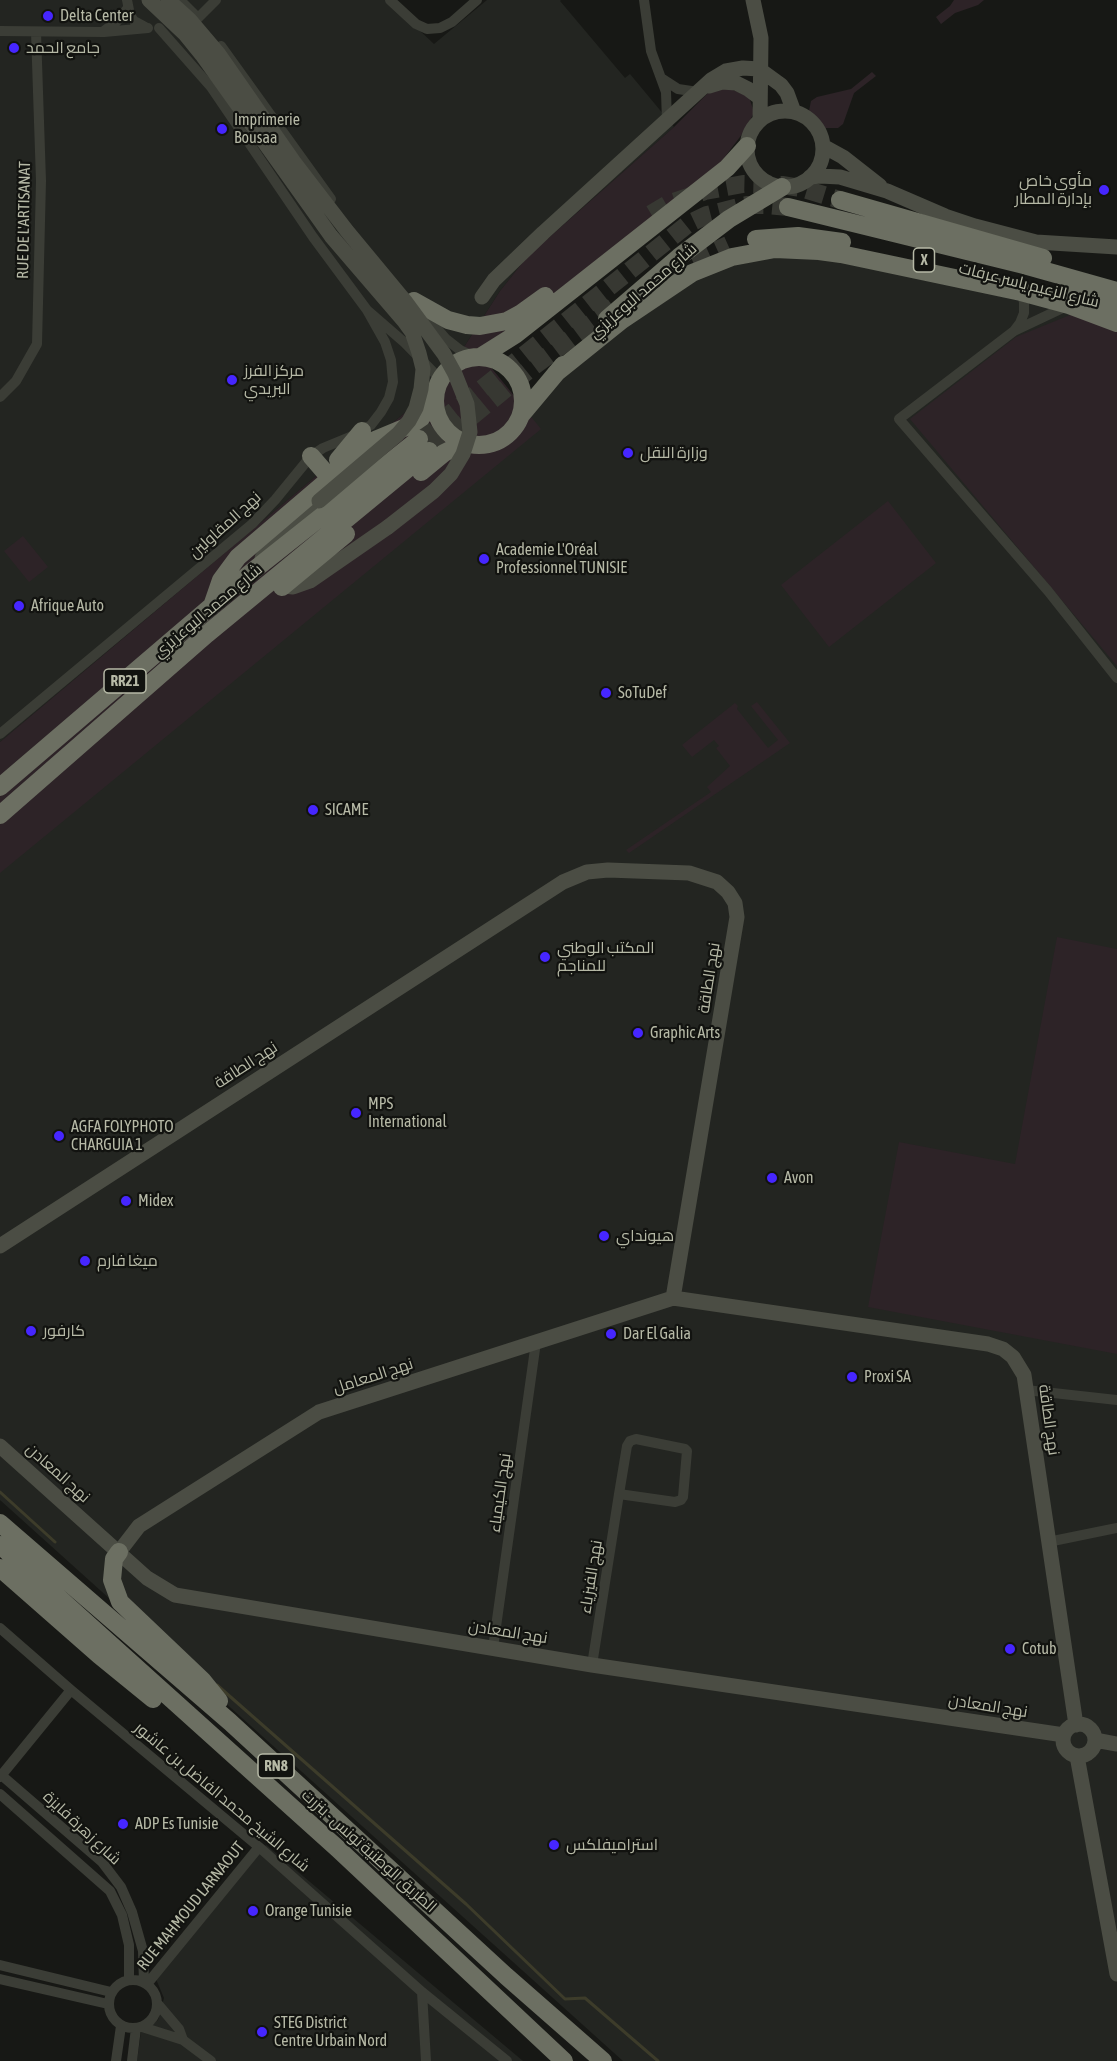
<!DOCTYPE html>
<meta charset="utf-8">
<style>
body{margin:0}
canvas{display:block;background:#171815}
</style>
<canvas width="1117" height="2061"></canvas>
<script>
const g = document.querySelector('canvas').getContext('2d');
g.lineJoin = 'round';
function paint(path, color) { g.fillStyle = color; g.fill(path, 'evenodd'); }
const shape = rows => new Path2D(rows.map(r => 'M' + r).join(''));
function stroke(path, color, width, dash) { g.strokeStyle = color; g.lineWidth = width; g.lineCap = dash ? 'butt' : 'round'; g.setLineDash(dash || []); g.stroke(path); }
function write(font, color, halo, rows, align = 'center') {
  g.font = font + ' "Asap Condensed",Cairo,sans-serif'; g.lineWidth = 4.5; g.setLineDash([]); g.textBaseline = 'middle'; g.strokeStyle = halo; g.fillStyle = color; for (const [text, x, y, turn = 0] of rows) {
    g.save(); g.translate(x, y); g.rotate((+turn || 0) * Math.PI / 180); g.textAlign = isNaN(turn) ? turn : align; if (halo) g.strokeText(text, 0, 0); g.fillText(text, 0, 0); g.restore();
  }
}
paint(shape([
 [0,0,387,0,434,44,487,0,561,0,560,1,625,78,630,74,674,127,527,257,500,291,455,361,423,398,390,425,328,466,0,742],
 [771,244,1117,315,1117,2061,623,2061,0,1500,0,832,615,318],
 [266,1845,523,2061,137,2061,141,2032,158,2020,164,1998,156,1979]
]), '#232521');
paint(shape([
 [954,0,984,0,978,5,955,13,941,24,936,17,950,6],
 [872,72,876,76,854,93,843,124,838,128,823,128,809,111,811,101,817,97,851,89],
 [724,86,749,97,754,112,746,129,721,162,485,360,541,429,0,873,0,742,328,466,390,425,423,398,455,361,500,291,527,257,674,127,709,92],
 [1092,306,1117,315,1117,666,910,419,1016,337],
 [888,501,936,563,829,647,781,585],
 [23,536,48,567,29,582,4,551],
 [757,702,790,743,629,853,626,850,711,792,707,787,730,766,716,748,719,746,714,740,692,757,682,745,735,703,738,706,737,709,768,748,778,740,751,706],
 [1057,937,1117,949,1117,1354,868,1307,899,1142,1015,1164]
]), '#2d2327');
stroke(shape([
 [0,1492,55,1542],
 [217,1685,466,1904,565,1999,585,1998,658,2061]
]), '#3d3c2a', 3);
stroke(shape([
 [651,214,668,204,705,191,743,184,782,185,801,188,840,200],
 [668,272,728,245],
 [419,439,688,224,707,215,747,205,767,205,788,207],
 [429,451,530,369,617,304]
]), '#373832', 18, [18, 9]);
stroke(shape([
 [127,0,130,15,134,21,145,27],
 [180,0,198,18],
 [390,0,416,24,427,29,440,28,452,22,477,0],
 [644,0,651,51,666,92,667,121],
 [198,18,216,0],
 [159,28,211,87,313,237,367,310,405,343,441,380],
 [0,31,104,32,148,28],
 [104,31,117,21,128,8],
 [221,46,331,199],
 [661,78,678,89,698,92],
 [1069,305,1014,331,899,419,1048,591,1117,678],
 [422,311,446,339,460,350,476,357],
 [1014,331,1020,323,1024,313,1024,302,1021,292],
 [0,397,16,381,37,344,41,181,36,32],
 [0,734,252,524,275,500,311,456,323,448,352,436,371,425,381,412,389,398,393,382,391,360,385,342,367,310],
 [1026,1390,1117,1400],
 [1048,1542,1117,1528],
 [0,1628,71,1690,259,1847,422,1992,507,2061],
 [493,1648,536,1342],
 [592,1665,619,1494,627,1446,630,1441,636,1439,685,1449,687,1451,683,1497,681,1500,675,1502,619,1494],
 [0,1774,102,1862,121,1887,132,1912,143,1951,144,1982],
 [0,1777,71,1690],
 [0,1794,110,1891,122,1915,129,1945,129,1980],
 [0,1965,111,1992],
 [0,1979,108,2004],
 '109 2004a24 24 0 1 1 48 0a24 24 0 1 1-48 0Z',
 [147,1984,259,1847],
 [422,1992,426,2061],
 [157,2003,179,2029,183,2040],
 [142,2027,183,2040,211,2061],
 [116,2061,121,2026],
 [132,2061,136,2028]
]), '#3b3d36', 10);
stroke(shape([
 [753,0,761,38,760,120],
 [709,86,722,82,736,83,748,89,760,98],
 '747 149a38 38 0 1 1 76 0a38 38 0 1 1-76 0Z',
 [823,146,843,157,880,186],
 [810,177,820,176,840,177,887,191,945,216,975,226,1036,242,1117,247],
 [482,297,494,280,543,233,711,80,726,71,743,68,759,69,781,85,787,93,794,112],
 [262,558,293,523,319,501],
 [284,586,293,587,310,581,388,527],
 [0,1246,563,882,587,872,608,870,689,873,717,882,728,892,735,903,737,917,673,1298],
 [0,1446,147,1578,175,1595,592,1665,1064,1735],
 [119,1552,139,1526,319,1412,673,1298,988,1344,1003,1349,1013,1357,1024,1375,1076,1725],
 '1063 1740a16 16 0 1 1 32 0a16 16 0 1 1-32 0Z',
 [1095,1740,1117,1744],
 [1077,1756,1117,1974]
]), '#4b4d44', 15);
stroke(shape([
 [840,200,1043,258],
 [788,207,1024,265,1117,291],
 [756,239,798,236,842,242],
 [1068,293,1117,308],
 [414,301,448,320,467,325,480,326,507,321,520,314,545,296],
 [607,319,679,257,729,219,782,187],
 '435 401a44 44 0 1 1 88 0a44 44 0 1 1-88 0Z',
 [480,357,515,335,727,168,747,146],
 [556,373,622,320,692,273,732,257,775,249,819,251,841,254,1021,292,1069,305,1117,323],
 [522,414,563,365],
 [311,456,330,478],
 [338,460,362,431],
 [421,472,444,453,464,443],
 [282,587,346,534],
 [212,606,221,580,238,557,375,440,411,425,421,418,435,398],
 [0,787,249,574,419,439],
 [0,815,207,634,429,451],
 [0,1523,230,1722,506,1976,603,2061],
 [0,1545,337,1848,564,2061],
 [119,1552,114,1559,112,1580,120,1602,202,1680,219,1701],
 [0,1568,99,1655,153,1699]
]), '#6c6f62', 18);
stroke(shape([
 [149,0,185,34,202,55,331,236,404,321,412,332,419,353,423,369,421,389,416,408,409,421,398,434,319,501],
 [168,0,190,20,218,53,294,162,347,231,405,301,444,354,455,374,467,404,470,432,463,454,451,474,434,491,388,527]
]), '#4b4d44', 15);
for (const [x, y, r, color] of [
 [48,16,6,"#4626ff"],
 [14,48,6,"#4626ff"],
 [222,129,6,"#4626ff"],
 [1104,190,6,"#4626ff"],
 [232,380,6,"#4626ff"],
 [628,453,6,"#4626ff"],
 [484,559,6,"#4626ff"],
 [19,606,6,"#4626ff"],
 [606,693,6,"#4626ff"],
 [313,810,6,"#4626ff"],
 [545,957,6,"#4626ff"],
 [638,1033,6,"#4626ff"],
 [356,1113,6,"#4626ff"],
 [59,1136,6,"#4626ff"],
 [772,1178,6,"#4626ff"],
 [126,1201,6,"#4626ff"],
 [604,1236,6,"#4626ff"],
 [85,1261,6,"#4626ff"],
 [31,1331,6,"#4626ff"],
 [611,1334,6,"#4626ff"],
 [852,1377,6,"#4626ff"],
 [1010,1649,6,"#4626ff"],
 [123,1824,6,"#4626ff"],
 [554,1845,6,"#4626ff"],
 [253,1911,6,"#4626ff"],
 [262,2032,6,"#4626ff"]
]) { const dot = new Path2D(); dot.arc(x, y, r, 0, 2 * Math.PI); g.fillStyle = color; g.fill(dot); stroke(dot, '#121310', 2); }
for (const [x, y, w] of [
 [924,260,21],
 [125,681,42],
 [276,1766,36]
]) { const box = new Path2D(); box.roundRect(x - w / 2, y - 12, w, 24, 4.5); g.fillStyle = '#121310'; g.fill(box); stroke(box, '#b6b9a6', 1.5); }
write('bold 15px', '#b6b9a6', null, [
 ["X",924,260],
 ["RR21",125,681],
 ["RN8",276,1766]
]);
write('16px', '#b6b9a6', '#121310', [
 ["Delta Center",60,16],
 ["جامع الحمد",26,48],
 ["Imprimerie",234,120],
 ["Bousaa",234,138],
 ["مأوى خاص",1092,181,"right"],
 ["بإدارة المطار",1092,199,"right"],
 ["مركز الفرز",244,371],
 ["البريدي",244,389],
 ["وزارة النقل",640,453],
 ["Academie L'Oréal",496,550],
 ["Professionnel TUNISIE",496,568],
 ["Afrique Auto",31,606],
 ["SoTuDef",618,693],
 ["SICAME",325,810],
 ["المكتب الوطني",557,948],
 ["للمناجم",557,966],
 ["Graphic Arts",650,1033],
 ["MPS",368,1104],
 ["International",368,1122],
 ["AGFA FOLYPHOTO",71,1127],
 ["CHARGUIA 1",71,1145],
 ["Avon",784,1178],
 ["Midex",138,1201],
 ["هيونداي",616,1236],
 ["ميغا فارم",97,1261],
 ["كارفور",43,1331],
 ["Dar El Galia",623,1334],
 ["Proxi SA",864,1377],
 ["Cotub",1022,1649],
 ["ADP Es Tunisie",135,1824],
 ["استراميفلكس",566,1845],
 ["Orange Tunisie",265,1911],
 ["STEG District",274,2023],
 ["Centre Urbain Nord",274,2041]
], 'left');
write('16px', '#b6b9a6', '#121310', [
 ["RUE DE L'ARTISANAT",24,220,-89],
 ["شارع الزعيم ياسر عرفات",1029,285,14],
 ["شارع محمد البوعزيزي",643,291,-41],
 ["نهج المقاولين",225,525,-42],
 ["شارع محمد البوعزيزي",208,611,-40],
 ["نهج الطاقة",709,978,-81],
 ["نهج الطاقة",246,1065,-33],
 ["نهج المعامل",373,1376,-18],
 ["نهج الطاقة",1049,1420,82],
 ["نهج المعادن",58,1473,42],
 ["نهج الكيمياء",500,1493,-82],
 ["نهج الفيزياء",591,1577,-81],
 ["نهج المعادن",508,1632,9],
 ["نهج المعادن",988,1706,9],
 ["شارع الشيخ محمد الفاضل بن عاشور",222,1797,40],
 ["شارع زهرة فايزة",82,1828,43],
 ["الطريق الوطنية تونس - بنزرت",369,1851,42],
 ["RUE MAHMOUD LARNAOUT",191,1906,-51]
]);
</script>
